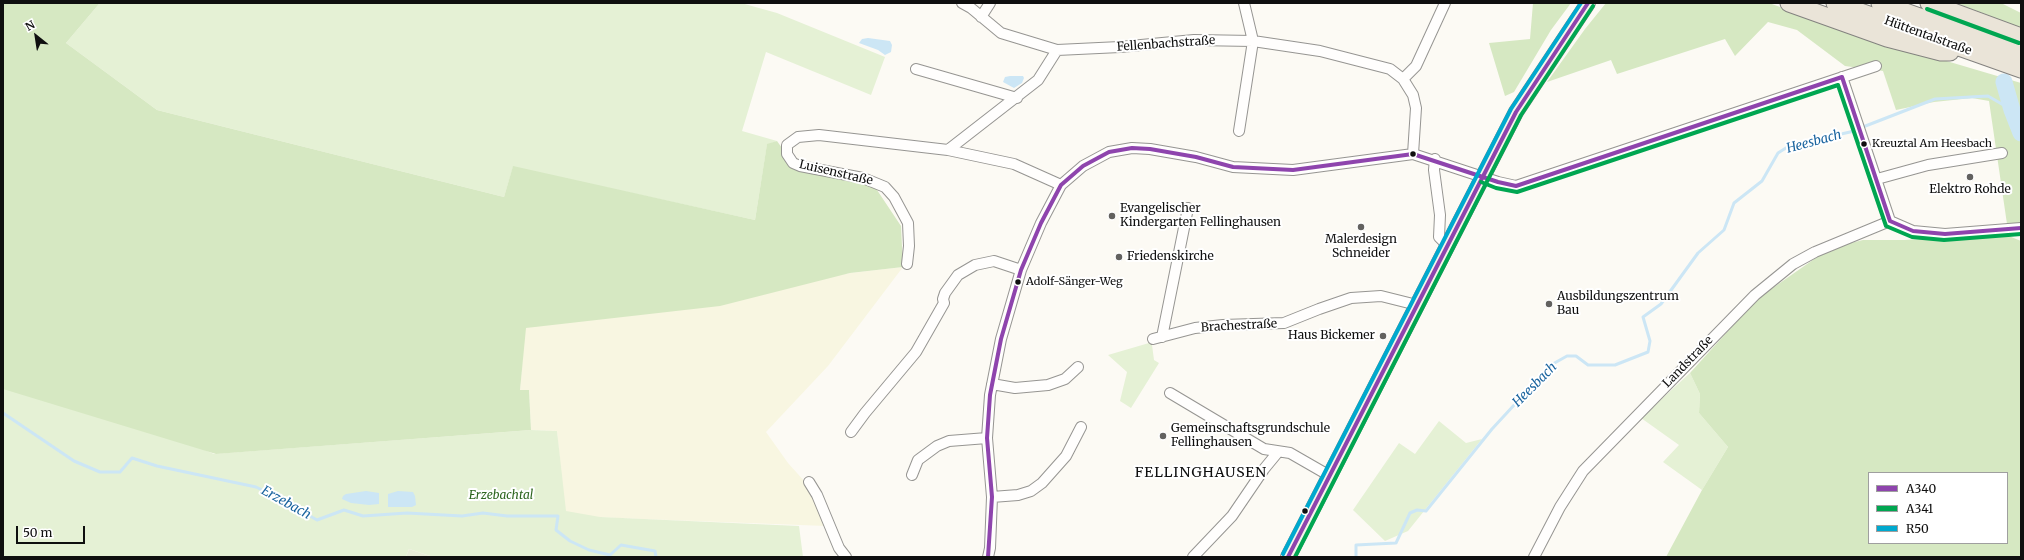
<!DOCTYPE html>
<meta charset="utf-8">
<style>
body{margin:0}
#map{position:relative;width:2024px;height:560px;overflow:hidden;background:#fcfaf4;font-family:Merriweather,serif}
canvas{display:block}
.frame{position:absolute;inset:0;border:4px solid #0f0f0f;pointer-events:none}
.legend{position:absolute;left:1868px;top:472px;width:140px;height:72px;box-sizing:border-box;background:#fff;border:1px solid #9f9f9f;margin:0;padding:5px 7px;list-style:none;font-size:12px;color:#0f0f0f}
.legend li{display:flex;align-items:center;gap:8px;height:20px}
.legend b{width:20px;border:1px solid #9f9f9f}
.north{position:absolute;left:16px;top:16px;width:40px;height:40px;-webkit-text-stroke:3px #fff;paint-order:stroke;rotate:330deg;font-size:11px;font-weight:700;line-height:16px;text-align:center;color:#0f0f0f}
.north::after{content:'';display:block;margin:auto;width:14px;height:18px;background:#0f0f0f;clip-path:polygon(50% 0,100% 100%,50% 72%,0 100%)}
.scale{position:absolute;left:16px;top:526px;width:69px;height:18px;box-sizing:border-box;border:2px solid #0f0f0f;border-top:0;padding-left:5px;font-size:12px;line-height:14px;white-space:nowrap;color:#0f0f0f;-webkit-text-stroke:3px #fff;paint-order:stroke}
</style>
<div id="map">
<canvas width="2024" height="560"></canvas>
<div class="frame"></div>
<ul class="legend">
<li><b style="height:5px;background:#8e44ad"></b>A340</li>
<li><b style="height:5px;background:#00a651"></b>A341</li>
<li><b style="height:5px;background:#00a9ce"></b>R50</li>
</ul>
<div class="north">N</div>
<div class="scale">50 m</div>
</div>
<script>
const g = document.querySelector('canvas').getContext('2d');
g.lineJoin = 'round';
function paint(path, color) { g.fillStyle = color; g.fill(path, 'evenodd'); }
const shape = rows => new Path2D(rows.map(r => 'M' + r).join(''));
function stroke(path, color, width, dash) { g.strokeStyle = color; g.lineWidth = width; g.lineCap = dash ? 'butt' : 'round'; g.setLineDash(dash || []); g.stroke(path); }
function write(font, color, halo, rows, align = 'center') {
  g.font = font + ' Merriweather,serif'; g.lineWidth = 4; g.setLineDash([]); g.textBaseline = 'middle'; g.strokeStyle = halo; g.fillStyle = color; for (const [text, x, y, turn = 0] of rows) {
    g.save(); g.translate(x, y); g.rotate((+turn || 0) * Math.PI / 180); g.textAlign = isNaN(turn) ? turn : align; if (halo) g.strokeText(text, 0, 0); g.fillText(text, 0, 0); g.restore();
  }
}
paint(shape([
 [903,267,828,366,766,432,788,463,806,483,826,526,565,516,557,431,531,430,529,390,520,391,525,328,850,273]
]), '#f8f6e1');
paint(shape([
 [98,3,741,3,777,13,885,57,871,95,766,52,742,131,777,141,767,145,755,220,513,167,504,197,157,110,66,43,99,4],
 [1149,343,1152,345,1154,360,1159,363,1131,408,1120,401,1127,372,1108,355],
 [3,363,214,454,531,430,557,431,566,511,600,517,799,526,803,557,433,557,409,549,406,557,3,557],
 [1690,373,1700,394,1699,413,1728,447,1702,490,1663,462,1679,445,1641,418],
 [1439,421,1466,443,1482,439,1408,531,1385,541,1353,510,1399,443,1415,454]
]), '#e5f1d5');
paint(shape([
 [3,3,98,3,99,4,66,43,157,110,504,197,513,166,755,220,767,144,777,141,789,158,875,187,901,226,903,267,850,273,720,306,526,328,520,390,529,390,531,430,216,454,3,389],
 [1533,3,1571,3,1551,30,1514,92,1505,96,1489,43,1530,39],
 [1606,3,1769,3,1855,34,2021,83,2021,224,2007,224,1989,101,1972,98,1934,102,1896,110,1883,71,1845,66,1797,30,1768,22,1735,56,1725,39,1617,74,1611,60,1547,82,1585,29],
 [1955,3,2001,3,2021,13,2021,30,1988,15],
 [2004,234,2021,241,2021,557,1666,557,1702,490,1728,447,1699,413,1700,394,1690,373,1757,299,1830,248,1863,240,1904,240],
 [1869,473,2007,473,2007,543,1869,543]
]), '#d6e8c2');
paint(shape([
 [409,549,433,557,406,557]
]), '#e7ecd8');
paint(shape([
 [868,38,890,41,892,45,891,52,885,55,878,50,859,43,862,39],
 [1010,76,1023,76,1024,78,1022,83,1014,88,1003,82,1005,77],
 [366,491,379,493,379,504,369,505,351,503,342,499,343,496,346,494],
 [398,491,413,492,415,496,416,505,412,507,388,507,388,494]
]), '#cce6f5');
stroke(shape([
 [3,413,74,461,100,472,120,472,132,458,157,466,256,487,284,501,317,520,344,510,363,516,407,513,462,516,483,513,507,516,558,516,556,530,570,541,589,550,610,555,621,545,655,551,656,557],
 [1356,557,1356,545,1396,543,1410,513,1417,510,1426,511,1492,429,1551,365,1567,356,1576,356,1588,365,1615,365,1648,352,1650,341,1643,317,1661,304,1698,253,1724,230,1734,203,1762,181,1778,153,1789,146,1850,132,1935,99,1988,96,2012,110]
]), '#cce6f5', 3);
stroke(shape([
 [2004,82,2012,110,2021,133]
]), '#cce6f5', 17);
const minor = shape([
 [962,3,971,8,1001,33,1057,50,1120,47,1194,40,1253,41,1320,51,1390,69,1403,79,1413,95,1416,108,1413,154],
 [981,17,990,3],
 [1057,50,1038,80,948,150,1014,164,1061,185],
 [916,69,1017,98],
 [1842,77,1890,221,1913,231,1945,234,2021,228],
 [1403,79,1416,66,1445,3],
 [1239,131,1253,41,1244,3],
 [1435,159,1434,170,1440,215,1439,237,1448,246],
 [1877,179,1928,165,2002,153],
 [907,264,909,246,908,223,894,197,885,187,863,178,800,166,793,163,787,154,787,145,798,137,819,135,948,150],
 [1162,337,1188,208],
 [1153,339,1195,328,1223,325,1284,323,1319,309,1351,298,1381,296,1417,305],
 [992,384,1015,388,1048,385,1065,379,1078,367],
 [1170,393,1264,449,1290,453,1330,476],
 [851,432,865,413,916,352,944,303,943,299,945,293,958,275,975,265,994,261,1021,270],
 [912,475,918,460,937,446,949,441,987,438],
 [809,482,817,495,839,548,846,557],
 [992,497,1018,495,1031,491,1042,483,1066,456,1081,427],
 [988,557,990,548,992,497,987,438,990,395,1001,339,1021,270,1041,223,1061,185,1083,166,1109,152,1132,148,1150,149,1196,157,1233,167,1293,170,1413,154,1498,182,1516,186,1876,66],
 [1193,557,1232,516,1264,469,1278,452],
 [1534,557,1560,507,1583,471,1755,295,1793,264,1815,252,1890,221]
]);
const secondary = shape([
 [1288,557,1516,112,1588,3]
]);
const trunk = shape([
 [1789,3,1887,38,1941,52,1950,52],
 [1835,3,2021,69],
 [1880,3,2021,53],
 [1929,3,2021,37]
]);
stroke(minor, '#969592', 12);
stroke(secondary, '#8c8b89', 16);
stroke(trunk, '#83827f', 19);
stroke(minor, '#fffefd', 10);
stroke(secondary, '#f5f4eb', 14);
stroke(trunk, '#eae4d8', 17);
stroke(shape([
 [1842,77,1890,221,1913,231,1945,234,2021,228],
 [988,557,992,497,987,438,990,395,1001,339,1021,270,1041,223,1061,185,1083,166,1109,152,1132,148,1150,149,1196,157,1233,167,1293,170,1413,154,1498,182,1516,186,1842,77],
 [1288,557,1516,112,1588,3]
]), '#8e44ad', 4);
stroke(shape([
 [1927,9,2019,43],
 [1481,182,1496,188,1517,192,1838,85,1886,226,1912,237,1944,240,2021,234],
 [1295,557,1521,115,1593,6]
]), '#00a651', 4);
stroke(shape([
 [1283,554,1511,109,1581,3]
]), '#00a9ce', 4);
for (const [x, y, r, color] of [
 [1864,144,3.5,"#0f0f0f"],
 [1413,154,3.5,"#0f0f0f"],
 [1970,177,4,"#62615f"],
 [1112,216,4,"#62615f"],
 [1361,227,4,"#62615f"],
 [1119,257,4,"#62615f"],
 [1018,282,3.5,"#0f0f0f"],
 [1549,304,4,"#62615f"],
 [1383,336,4,"#62615f"],
 [1163,436,4,"#62615f"],
 [1305,511,3.5,"#0f0f0f"]
]) { const dot = new Path2D(); dot.arc(x, y, r, 0, 2 * Math.PI); g.fillStyle = color; g.fill(dot); stroke(dot, '#fff', 1.5); }
write('11px', '#0f0f0f', '#fff', [
 ["Kreuztal Am Heesbach",1872,144],
 ["Adolf-Sänger-Weg",1026,282]
], 'left');
write('12px', '#0f0f0f', '#fff', [
 ["Hüttentalstraße",1928,36,20],
 ["Fellenbachstraße",1166,44,-4],
 ["Luisenstraße",836,173,13],
 ["Brachestraße",1239,326,-3],
 ["Landstraße",1688,362,-46]
]);
write('12px', '#0f0f0f', '#fff', [
 ["Elektro Rohde",1970,190,"center"],
 ["Evangelischer",1120,209],
 ["Kindergarten Fellinghausen",1120,223],
 ["Malerdesign",1361,240,"center"],
 ["Schneider",1361,254,"center"],
 ["Friedenskirche",1127,257],
 ["Ausbildungszentrum",1557,297],
 ["Bau",1557,311],
 ["Haus Bickemer",1375,336,"right"],
 ["Gemeinschaftsgrundschule",1171,429],
 ["Fellinghausen",1171,443]
], 'left');
write('italic 12px', '#2e6620', '#fff', [
 ["Erzebachtal",501,496]
]);
write('italic 13px', '#1a649f', '#fff', [
 ["Heesbach",1814,142,-15],
 ["Heesbach",1535,385,-45],
 ["Erzebach",286,503,29]
]);
g.letterSpacing = '1px';
write('14px', '#0f0f0f', '#fff', [
 ["FELLINGHAUSEN",1201,473]
]);
g.letterSpacing = '0px';
</script>
